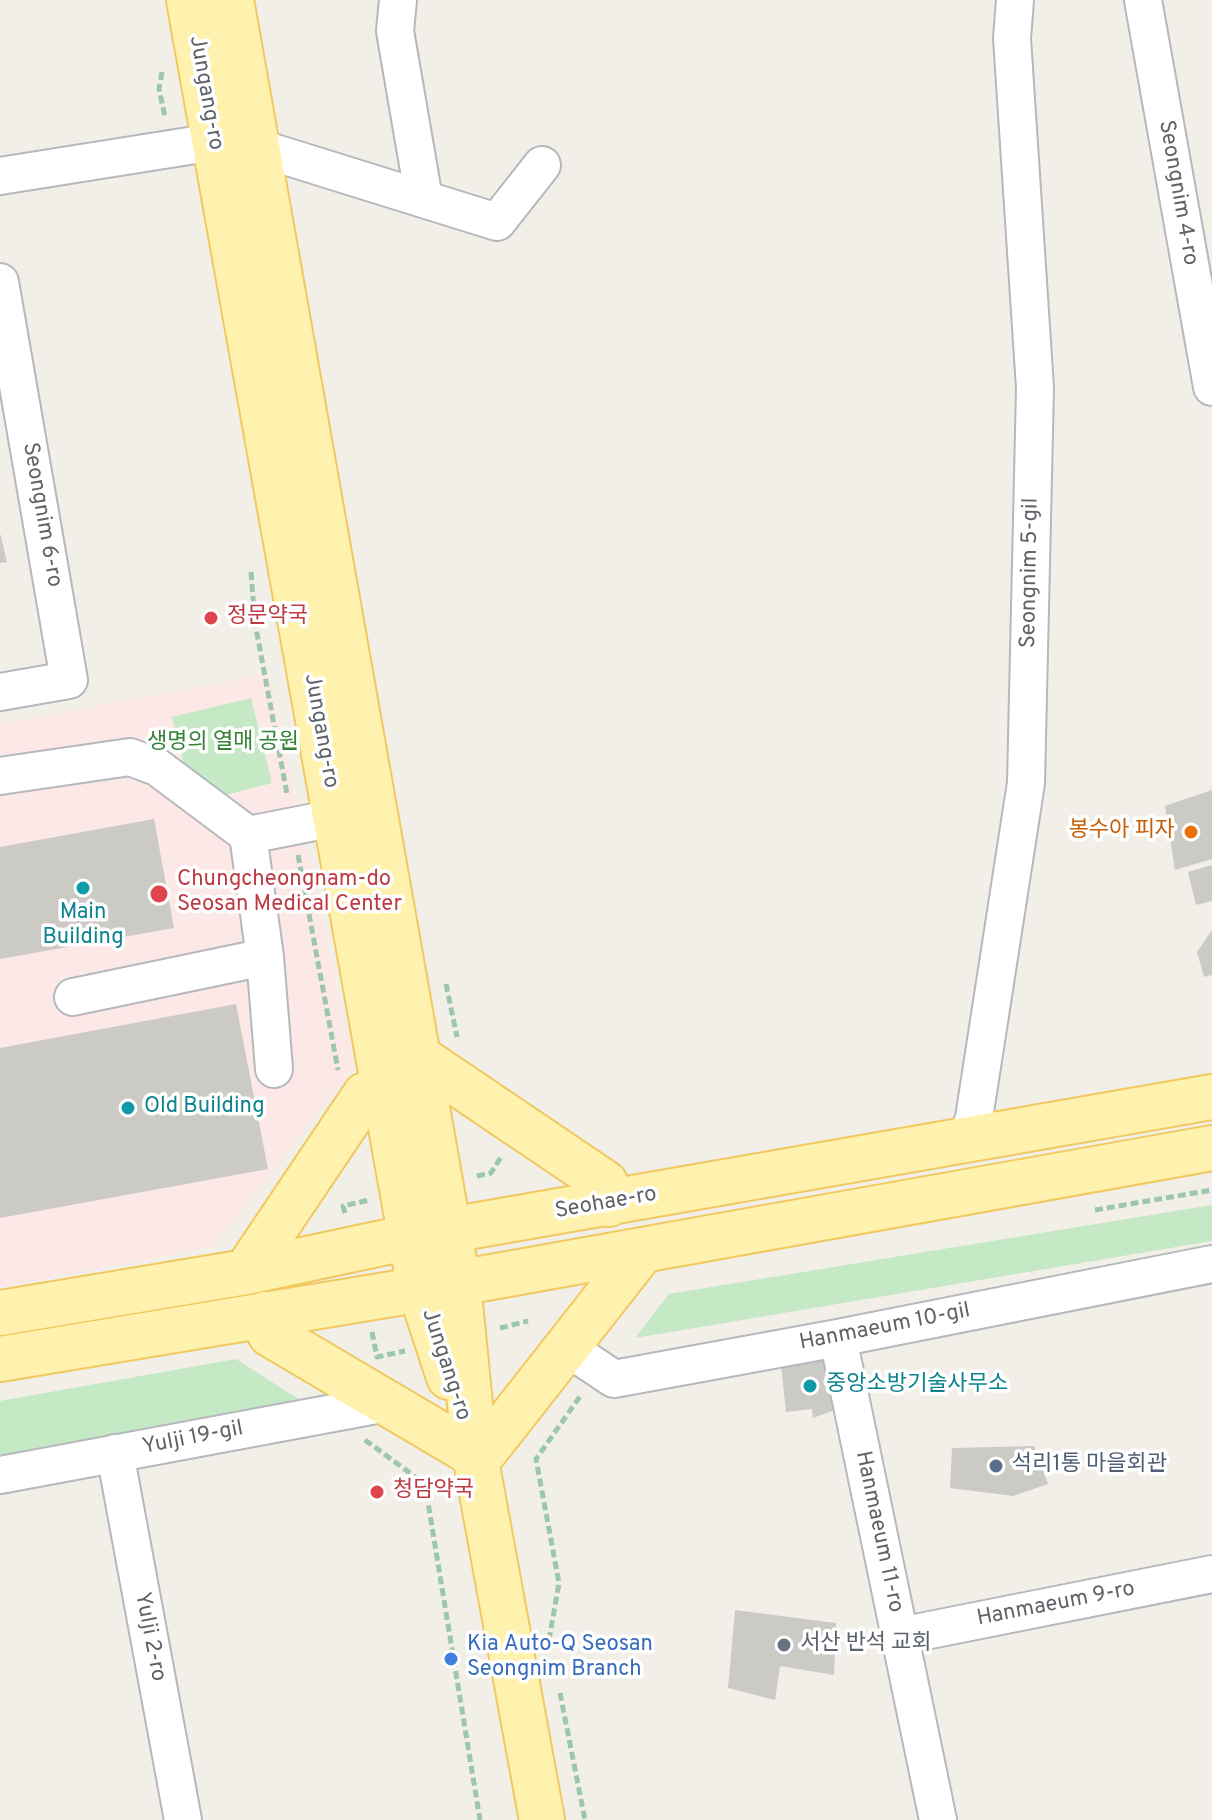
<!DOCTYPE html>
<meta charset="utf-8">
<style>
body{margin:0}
canvas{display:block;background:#f1efe8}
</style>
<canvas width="1212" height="1820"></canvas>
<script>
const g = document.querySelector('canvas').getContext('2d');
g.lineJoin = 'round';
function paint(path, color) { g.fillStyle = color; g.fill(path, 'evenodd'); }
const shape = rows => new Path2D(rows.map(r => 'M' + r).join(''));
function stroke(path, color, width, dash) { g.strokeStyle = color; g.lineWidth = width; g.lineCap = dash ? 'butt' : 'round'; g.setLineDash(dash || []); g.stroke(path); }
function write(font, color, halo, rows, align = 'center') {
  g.font = font + ' Overpass,"Noto Sans KR",sans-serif'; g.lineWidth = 7; g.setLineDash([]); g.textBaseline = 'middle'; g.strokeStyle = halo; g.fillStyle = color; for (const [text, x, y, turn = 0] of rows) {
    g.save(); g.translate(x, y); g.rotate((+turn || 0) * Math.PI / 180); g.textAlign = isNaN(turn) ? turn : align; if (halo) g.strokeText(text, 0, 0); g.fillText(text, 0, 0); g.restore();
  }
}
paint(shape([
 [268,674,355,1065,213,1247,0,1287,0,724]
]), '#fce8e6');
paint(shape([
 [251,698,272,783,226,795,184,764,172,717],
 [1212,1205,1212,1241,635,1338,669,1294],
 [236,1359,314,1409,0,1467,0,1401]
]), '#c5e8c5');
paint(shape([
 [0,533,7,562,0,563],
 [1212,790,1212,859,1175,870,1165,806],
 [154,819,174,928,0,959,0,847],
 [1212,865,1212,901,1196,905,1188,872],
 [1212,930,1212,975,1204,977,1197,952],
 [236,1004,268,1169,0,1218,0,1048],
 [834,1359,840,1408,813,1418,812,1409,786,1412,781,1365],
 [1034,1446,1048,1484,1013,1496,950,1488,952,1448],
 [735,1610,836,1623,834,1675,780,1666,775,1700,728,1688]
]), '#cccac5');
const minor = shape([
 [398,0,395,31,424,199],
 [1143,0,1212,387],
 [256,147,497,222,542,165],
 [0,176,214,142],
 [0,282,69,680,0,692],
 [0,776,130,757,157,767,248,835,360,813],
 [248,835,265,957,274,1069],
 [73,997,265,957],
 [966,1141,974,1118,1026,783,1035,388,1012,38,1015,0],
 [838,1338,938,1820],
 [566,1347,614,1379,838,1338,1212,1264],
 [115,1453,183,1820],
 [0,1475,387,1403],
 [900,1636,1212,1574]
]);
const major = shape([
 [189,0,420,1289,449,1377],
 [231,0,458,1283,475,1455,542,1820],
 [417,1056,605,1183,609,1204],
 [246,1272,365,1095,384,1088],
 [0,1313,246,1272,410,1237,1212,1097],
 [265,1314,270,1334,475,1455],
 [0,1359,458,1283,1212,1148],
 [475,1455,485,1451,643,1250]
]);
stroke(minor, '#b5b8bc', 40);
stroke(major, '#f2c960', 48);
stroke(shape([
 [162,72,159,89,165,117],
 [251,572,255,623,287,794],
 [298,855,338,1070],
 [446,984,457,1037],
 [477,1176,491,1173,501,1157],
 [1095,1210,1212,1190],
 [345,1213,343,1206,369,1200],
 [500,1328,528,1321],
 [372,1332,377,1357,405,1351],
 [365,1440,425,1484,480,1820],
 [549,1640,559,1583,536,1459,581,1395],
 [560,1693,585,1820]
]), '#9cc7a9', 5, [8, 4]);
stroke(minor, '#fff', 36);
stroke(major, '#fff2af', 44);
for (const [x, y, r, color] of [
 [211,618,8,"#e0444e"],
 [1191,832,8,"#e8710a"],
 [83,888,8,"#0f9aa8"],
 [159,894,10,"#e0444e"],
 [128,1108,8,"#0f9aa8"],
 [810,1386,8,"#0f9aa8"],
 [996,1466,8,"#5c6f8a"],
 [377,1492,8,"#e0444e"],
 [784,1645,8,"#6b7280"],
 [451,1659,8,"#3f7fe0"]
]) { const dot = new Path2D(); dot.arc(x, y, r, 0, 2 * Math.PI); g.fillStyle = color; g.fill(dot); stroke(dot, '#fff', 3); }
write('22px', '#5f6368', '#fff', [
 ["Jungang-ro",205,93,80],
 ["Seongnim 4-ro",1177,193,80],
 ["Seongnim 6-ro",41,515,80],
 ["Seongnim 5-gil",1031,573,-89],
 ["Jungang-ro",320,731,80],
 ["Seohae-ro",606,1204,-10],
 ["Hanmaeum 10-gil",885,1328,-11],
 ["Jungang-ro",445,1365,72],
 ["Yulji 19-gil",193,1439,-11],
 ["Hanmaeum 11-ro",878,1532,78],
 ["Hanmaeum 9-ro",1056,1605,-11],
 ["Yulji 2-ro",149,1637,79]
]);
write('22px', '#be3a42', '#fff', [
 ["정문약국",227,618],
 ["Chungcheongnam-do",177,881],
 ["Seosan Medical Center",177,906],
 ["청담약국",393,1492]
], 'left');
write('22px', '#348238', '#fff', [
 ["생명의 열매 공원",223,744]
]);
write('22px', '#c56008', '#fff', [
 ["봉수아 피자",1175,832]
], 'right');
write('22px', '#0d838f', '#fff', [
 ["Main",83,914,"center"],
 ["Building",83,939,"center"],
 ["Old Building",144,1108],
 ["중앙소방기술사무소",826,1386]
], 'left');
write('22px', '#4e5e75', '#fff', [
 ["석리1통 마을회관",1012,1466]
], 'left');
write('22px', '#5b616d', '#fff', [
 ["서산 반석 교회",800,1645]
], 'left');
write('22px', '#366cbe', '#fff', [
 ["Kia Auto-Q Seosan",467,1646],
 ["Seongnim Branch",467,1671]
], 'left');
</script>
